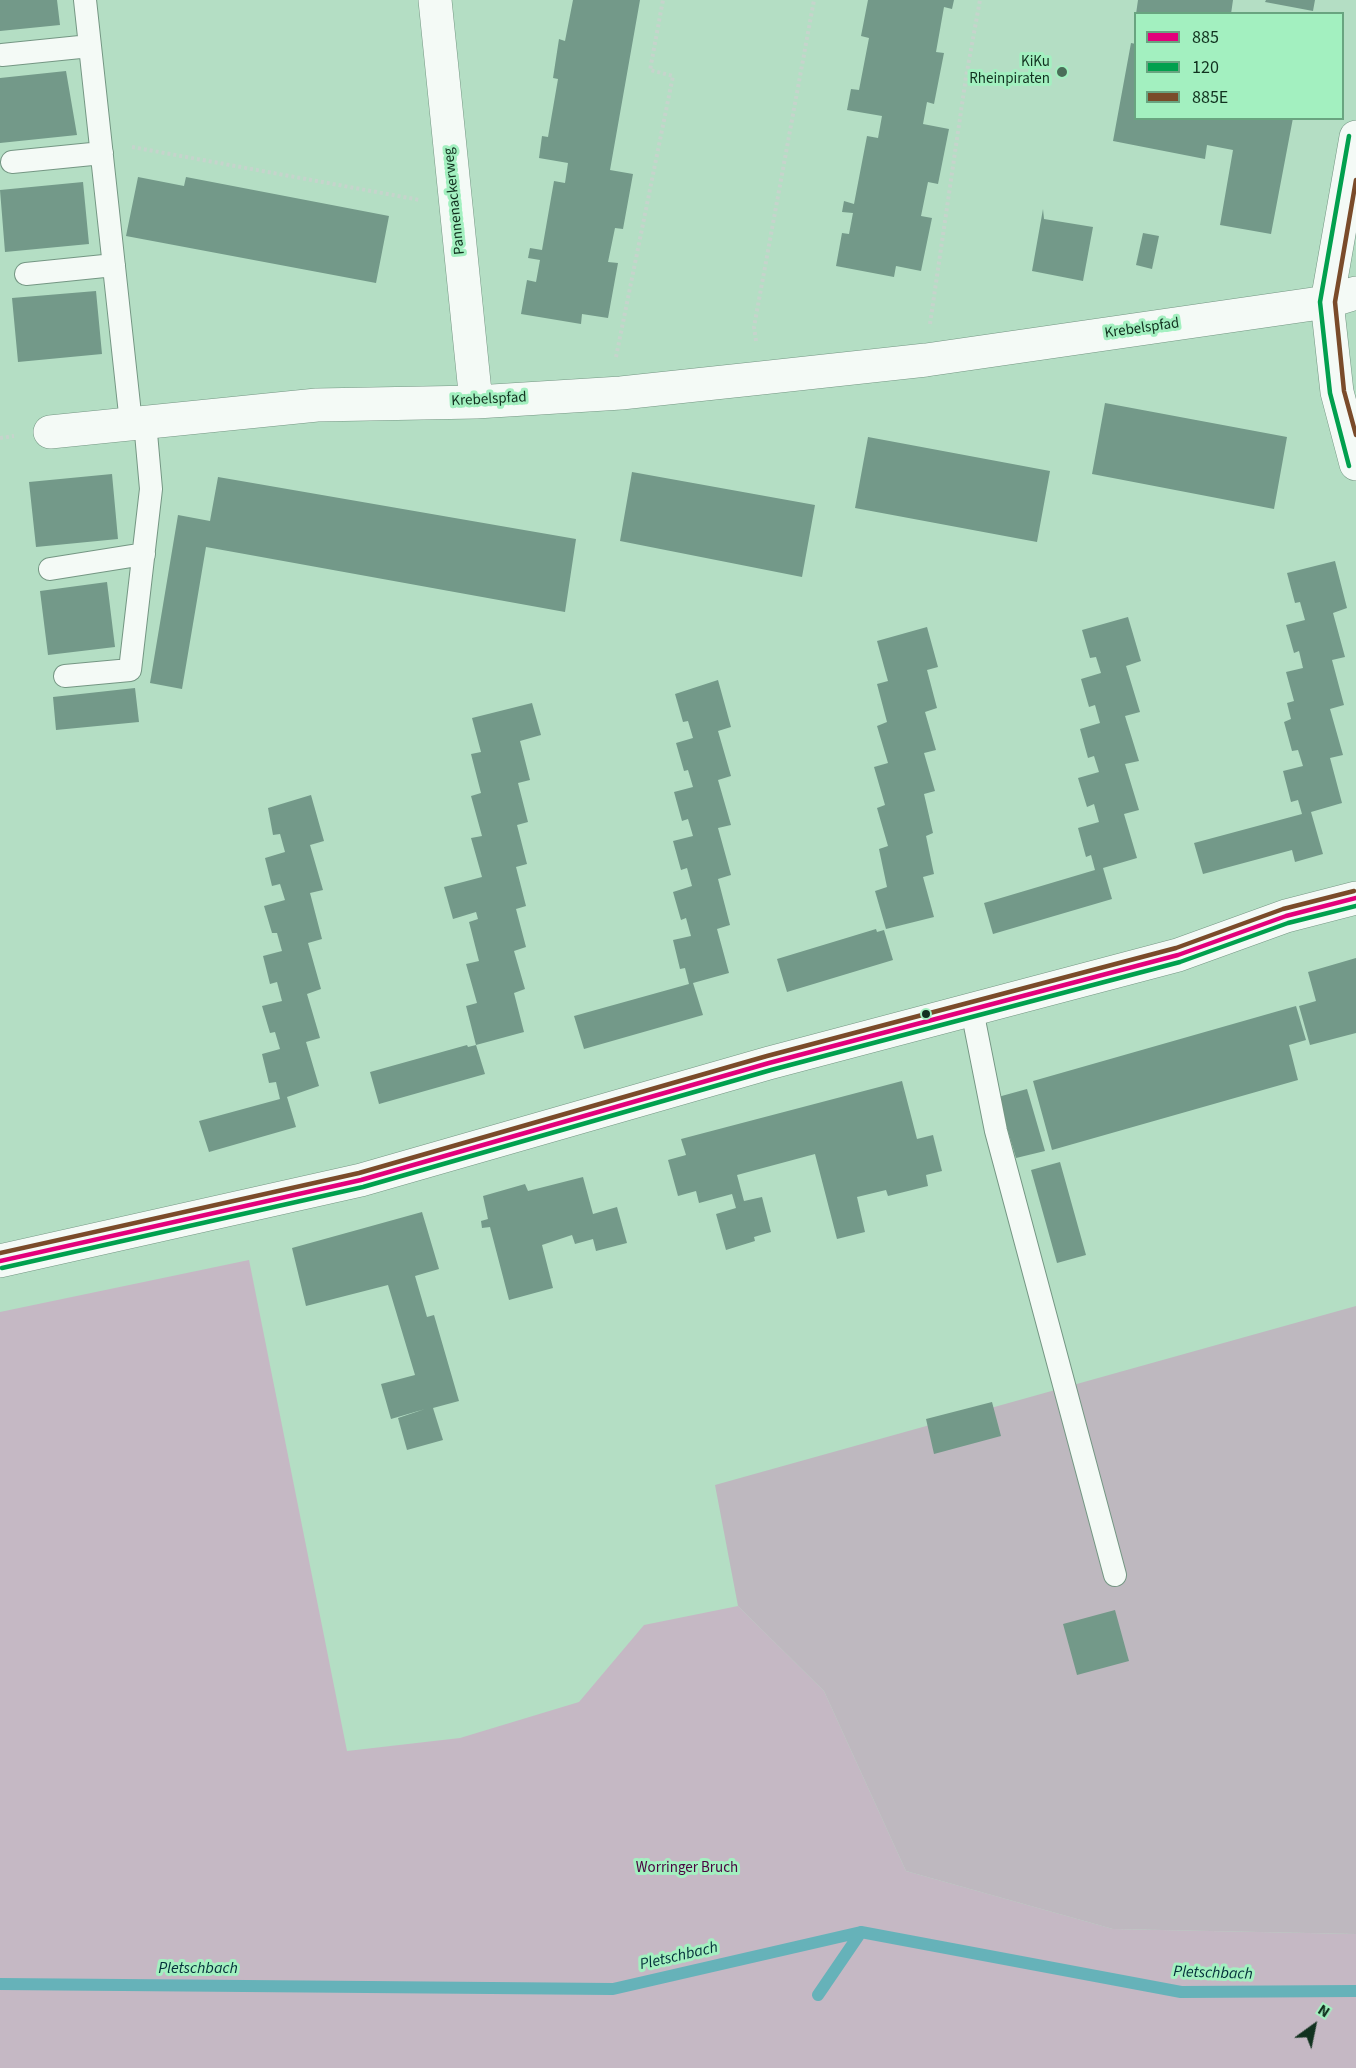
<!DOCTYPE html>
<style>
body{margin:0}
#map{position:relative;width:1356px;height:2068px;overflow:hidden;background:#b4dec4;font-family:"Source Sans 3",sans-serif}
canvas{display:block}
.legend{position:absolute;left:1134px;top:12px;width:210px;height:108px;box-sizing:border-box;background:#a3f0c0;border:2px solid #69a480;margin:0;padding:8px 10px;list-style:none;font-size:18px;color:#11311f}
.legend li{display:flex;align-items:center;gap:12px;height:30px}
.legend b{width:30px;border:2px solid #69a480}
.north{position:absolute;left:1284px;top:1996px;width:60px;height:60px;-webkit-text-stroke:4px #a3f0c0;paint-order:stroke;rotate:33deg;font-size:16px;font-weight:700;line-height:24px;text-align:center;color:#11311f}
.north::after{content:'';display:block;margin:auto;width:21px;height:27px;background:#11311f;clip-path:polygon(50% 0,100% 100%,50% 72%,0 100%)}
</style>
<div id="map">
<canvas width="1356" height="2068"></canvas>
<ul class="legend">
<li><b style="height:8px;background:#e3007b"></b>885</li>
<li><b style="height:8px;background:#01a04e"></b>120</li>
<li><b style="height:8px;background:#7a4b2a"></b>885E</li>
</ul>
<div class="north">N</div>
</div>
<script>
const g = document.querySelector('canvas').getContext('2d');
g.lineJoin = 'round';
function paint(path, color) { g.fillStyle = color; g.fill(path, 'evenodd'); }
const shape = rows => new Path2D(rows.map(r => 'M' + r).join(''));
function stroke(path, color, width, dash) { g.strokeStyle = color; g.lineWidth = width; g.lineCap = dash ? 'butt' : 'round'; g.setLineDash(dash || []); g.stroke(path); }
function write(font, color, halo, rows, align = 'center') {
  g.font = font + ' "Source Sans 3",sans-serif'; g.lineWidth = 6; g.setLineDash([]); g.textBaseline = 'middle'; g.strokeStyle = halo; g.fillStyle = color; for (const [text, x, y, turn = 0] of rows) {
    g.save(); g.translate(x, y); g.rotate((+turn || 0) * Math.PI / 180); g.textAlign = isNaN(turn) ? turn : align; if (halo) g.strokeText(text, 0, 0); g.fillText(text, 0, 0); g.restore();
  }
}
paint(shape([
 [1356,1306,1356,1934,1113,1929,906,1871,824,1691,738,1606,715,1485]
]), '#beb8bf');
paint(shape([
 [249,1260,347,1751,460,1738,579,1702,644,1625,738,1606,824,1691,906,1871,1113,1929,1356,1934,1356,2068,0,2068,0,1312]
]), '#c5b8c4');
stroke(shape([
 [0,1984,613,1989,861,1932,1181,1992,1356,1991],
 [818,1995,861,1932]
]), '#66b2b9', 12);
paint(shape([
 [0,0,57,0,60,25,0,31],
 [573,0,640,0,610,170,633,174,623,229,615,228,608,262,618,263,608,318,582,314,581,324,521,314,527,280,536,282,540,260,528,258,530,248,542,250,554,181,565,183,568,163,539,158,542,136,548,137,558,79,553,78,559,39,565,41],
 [868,0,954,0,952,9,944,7,936,52,944,53,934,104,927,102,923,124,949,129,938,184,928,182,921,216,932,218,921,271,896,266,894,277,836,266,842,233,849,234,853,213,842,212,844,201,854,204,867,136,878,138,882,116,847,110,851,89,859,90,869,38,861,36],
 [1138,0,1233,0,1231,14,1136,14],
 [1266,0,1315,0,1313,11,1265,2],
 [1131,43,1136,44,1136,118,1293,118,1271,234,1220,225,1233,150,1207,145,1205,159,1113,141],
 [66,71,77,135,0,143,0,78],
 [138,177,184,186,186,177,389,216,376,283,126,236],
 [83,182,89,244,5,252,0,190],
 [1043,209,1044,219,1093,227,1083,281,1032,271],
 [1143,233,1159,236,1152,269,1136,265],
 [96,291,102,354,18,362,12,298],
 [1105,403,1287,437,1274,509,1092,474],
 [868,437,1050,471,1037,542,855,508],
 [632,472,815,505,802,577,620,541],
 [112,474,118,539,36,547,29,482],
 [218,477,576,539,565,612,206,547,182,689,150,683,178,515,210,521],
 [1335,561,1347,608,1333,613,1345,657,1332,660,1344,705,1330,709,1343,755,1330,758,1342,803,1311,812,1323,854,1295,862,1292,850,1203,874,1194,843,1302,814,1298,800,1291,802,1283,771,1303,766,1298,750,1292,751,1284,722,1291,719,1287,703,1294,701,1286,672,1303,668,1299,651,1294,653,1286,625,1305,620,1300,602,1295,603,1287,573],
 [107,582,115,647,48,655,40,591],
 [1128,617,1141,661,1126,666,1140,712,1125,716,1139,761,1125,764,1139,810,1124,814,1137,858,1103,868,1112,899,993,934,984,903,1095,870,1091,855,1086,857,1078,828,1099,822,1094,804,1087,807,1078,778,1099,772,1094,756,1088,758,1080,729,1100,723,1095,705,1089,707,1081,679,1101,673,1096,657,1090,658,1082,630],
 [927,627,938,667,927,670,937,708,925,712,936,750,924,753,935,791,924,794,933,833,926,836,934,874,923,877,934,917,886,929,875,891,887,887,879,849,888,846,877,808,885,805,874,767,888,763,877,726,887,722,877,684,888,681,877,641],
 [718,680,731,727,718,731,731,776,718,780,731,825,718,828,731,875,718,879,730,925,717,929,729,973,693,983,703,1015,584,1049,574,1016,689,984,685,968,680,969,673,940,691,936,686,918,681,920,673,892,692,886,687,868,681,870,673,841,693,836,688,819,682,821,674,792,693,787,688,770,684,771,676,743,693,738,688,721,683,722,675,694],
 [135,688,139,722,56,730,53,697],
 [532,703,541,735,520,741,530,780,518,783,528,822,517,825,527,864,516,867,526,906,516,909,526,947,514,951,525,989,514,993,524,1032,476,1045,466,1006,477,1003,466,964,479,961,469,922,478,919,476,912,453,919,444,887,482,877,471,838,482,836,471,796,481,793,471,754,481,752,472,718],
 [311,795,324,841,310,845,323,890,310,893,322,939,308,943,321,989,307,994,320,1038,306,1042,319,1086,287,1097,296,1127,209,1152,199,1121,280,1099,276,1082,269,1083,262,1054,280,1049,275,1032,270,1033,262,1006,282,1001,277,982,270,984,263,956,282,951,277,933,272,933,264,906,285,900,280,884,272,886,265,858,285,852,280,834,273,835,268,808],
 [876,929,877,932,884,930,893,960,787,992,777,959],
 [1356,958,1356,1033,1310,1045,1299,1006,1316,1001,1308,972],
 [1296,1006,1306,1040,1289,1045,1298,1080,1052,1150,1033,1081],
 [467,1045,468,1047,476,1045,485,1074,379,1104,370,1072],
 [902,1081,917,1139,933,1135,942,1171,926,1175,928,1186,888,1196,886,1190,857,1197,865,1232,837,1239,815,1154,737,1175,744,1201,762,1197,771,1232,754,1237,755,1241,726,1250,716,1214,736,1208,732,1194,699,1203,696,1191,678,1196,668,1160,686,1155,681,1139],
 [1027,1089,1045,1151,1016,1158,998,1097],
 [1060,1162,1086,1255,1057,1263,1031,1170],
 [583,1177,593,1214,617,1207,627,1243,596,1251,593,1239,575,1244,572,1235,542,1245,553,1288,509,1300,490,1227,482,1228,481,1221,488,1219,483,1196,525,1184,528,1191],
 [422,1212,439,1269,415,1276,427,1317,434,1315,459,1401,433,1408,443,1440,407,1450,398,1418,425,1409,391,1419,381,1384,415,1375,388,1285,306,1306,292,1248],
 [992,1402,1001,1436,934,1454,926,1419],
 [1115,1610,1129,1661,1077,1675,1063,1624]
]), '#739989');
const lane = shape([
 [85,0,131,423],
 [2,55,90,46],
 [12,162,102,153],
 [26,274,114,265],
 [50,569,144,554],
 [65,676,130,670,151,489,145,422],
 [972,1010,996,1131,1115,1575]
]);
const street = shape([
 [435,0,476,402],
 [1356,137,1327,302,1337,392,1356,464],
 [50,432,317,405,476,402,621,393,761,378,926,360,1327,302,1356,293]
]);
const secondary = shape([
 [0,1261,361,1180,769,1063,1178,955,1286,916,1356,898]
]);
stroke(lane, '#749683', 24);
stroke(street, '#749683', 34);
stroke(secondary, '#749683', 34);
stroke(shape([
 [132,147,420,200],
 [930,324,966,77,980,0],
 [756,341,754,327,814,0],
 [616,357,673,76,650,70,663,0],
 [0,438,14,436]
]), '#c6d4cc', 4, [3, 3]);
stroke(lane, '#f4faf6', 22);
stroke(street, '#f4faf6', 33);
stroke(secondary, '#f4faf6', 33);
stroke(shape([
 [0,1261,361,1180,769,1063,1178,955,1286,916,1356,898]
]), '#e3007b', 4.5);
stroke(shape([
 [1349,136,1320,302,1330,393,1349,466],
 [2,1268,363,1187,771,1070,1180,962,1288,923,1356,906]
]), '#01a04e', 4.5);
stroke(shape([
 [1356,180,1335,302,1344,391,1356,435],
 [0,1253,359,1173,767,1056,1176,948,1283,909,1354,891]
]), '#7a4b2a', 4.5);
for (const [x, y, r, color] of [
 [1062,72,6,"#4a6e59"],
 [926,1014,5,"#11311f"]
]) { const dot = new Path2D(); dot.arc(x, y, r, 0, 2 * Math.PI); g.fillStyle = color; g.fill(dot); stroke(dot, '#a3f0c0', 2); }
write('15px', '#11311f', '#a3f0c0', [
 ["KiKu",1050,63],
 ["Rheinpiraten",1050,80]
], 'right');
write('15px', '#11311f', '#a3f0c0', [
 ["Pannenackerweg",455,201,-96],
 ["Krebelspfad",1142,329,-8],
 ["Krebelspfad",489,400,-3]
]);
write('15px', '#4b0340', '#a3f0c0', [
 ["Worringer Bruch",687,1869]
]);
write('italic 16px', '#04303a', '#a3f0c0', [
 ["Pletschbach",679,1957,-13],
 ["Pletschbach",198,1969],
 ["Pletschbach",1213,1974,2]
]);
</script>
